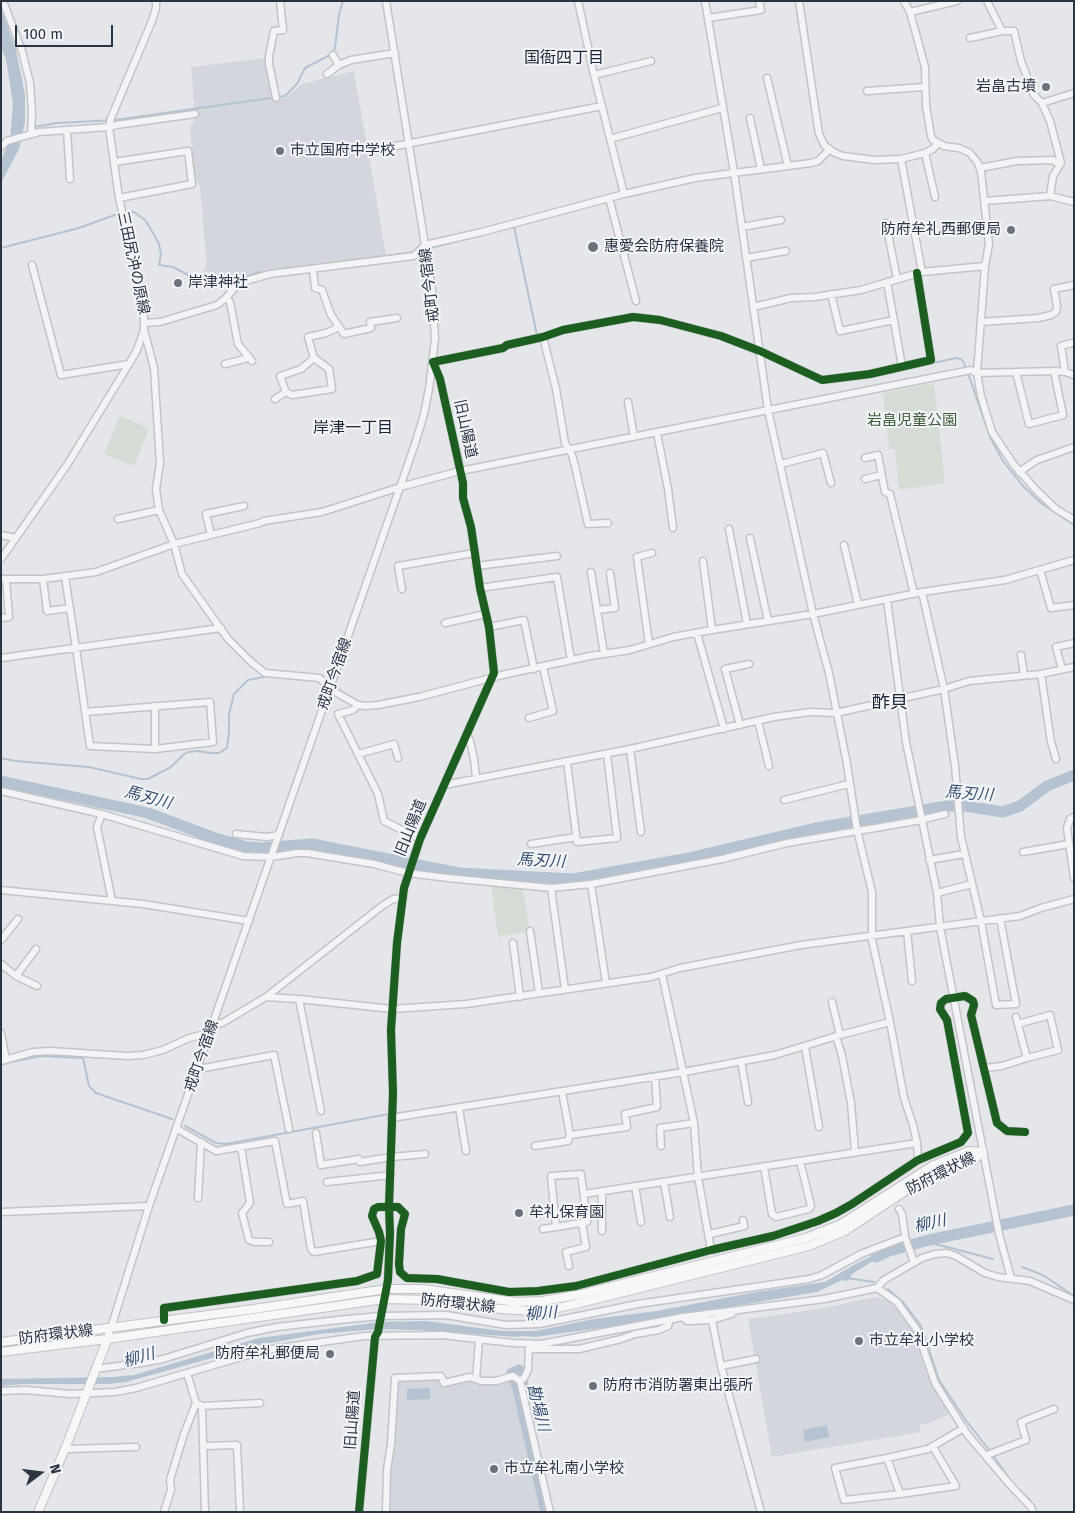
<!DOCTYPE html>
<meta charset="utf-8">
<style>
body{margin:0}
#map{position:relative;width:1075px;height:1513px;overflow:hidden;background:#e4e6e9;font-family:"Fira Sans",sans-serif}
canvas{display:block}
.frame{position:absolute;inset:0;border:2px solid #2c3341;pointer-events:none}
.north{position:absolute;left:15px;top:1448px;width:50px;height:50px;-webkit-text-stroke:4px #f3f5f8;paint-order:stroke;rotate:75deg;font-size:14px;font-weight:700;line-height:20px;text-align:center;color:#2c3341}
.north::after{content:'';display:block;margin:auto;width:18px;height:22px;background:#2c3341;clip-path:polygon(50% 0,100% 100%,50% 72%,0 100%)}
.scale{position:absolute;left:15px;top:25px;width:98px;height:22px;box-sizing:border-box;border:2px solid #2c3341;border-top:0;padding-left:6px;font-size:15px;line-height:18px;white-space:nowrap;color:#2c3341;-webkit-text-stroke:4px #f3f5f8;paint-order:stroke}
</style>
<div id="map">
<canvas width="1075" height="1513"></canvas>
<div class="frame"></div>
<div class="north">N</div>
<div class="scale">100 m</div>
</div>
<script>
const g = document.querySelector('canvas').getContext('2d');
g.lineJoin = 'round';
function paint(path, color) { g.fillStyle = color; g.fill(path, 'evenodd'); }
const shape = rows => new Path2D(rows.map(r => 'M' + r).join(''));
function stroke(path, color, width, dash) { g.strokeStyle = color; g.lineWidth = width; g.lineCap = dash ? 'butt' : 'round'; g.setLineDash(dash || []); g.stroke(path); }
function write(font, color, halo, rows, align = 'center') {
  g.font = font + ' "Fira Sans","Noto Sans JP",sans-serif'; g.lineWidth = 4; g.setLineDash([]); g.textBaseline = 'middle'; g.strokeStyle = halo; g.fillStyle = color; for (const [text, x, y, turn = 0] of rows) {
    g.save(); g.translate(x, y); g.rotate((+turn || 0) * Math.PI / 180); g.textAlign = isNaN(turn) ? turn : align; if (halo) g.strokeText(text, 0, 0); g.fillText(text, 0, 0); g.restore();
  }
}
paint(shape([
 [266,58,275,100,287,97,302,84,354,71,386,255,251,273,231,280,213,273,203,272,207,264,205,244,200,187,194,175,190,127,194,121,195,114,191,67],
 [875,1297,889,1301,907,1319,914,1330,926,1373,931,1378,952,1413,930,1423,920,1425,920,1432,772,1457,748,1319,819,1309],
 [439,1378,442,1386,467,1380,480,1384,493,1385,513,1380,517,1387,545,1512,388,1512,389,1469,397,1381]
]), '#d3d6dc');
paint(shape([
 [934,383,945,483,899,490,895,449,889,449,883,393],
 [120,416,149,428,134,466,104,454],
 [491,883,522,886,530,931,498,937]
]), '#d5dcd5');
paint(shape([
 [1,8,16,50,25,95,25,122,19,149,1,183,1,160,10,140,13,104,6,59,1,48],
 [889,1251,852,1274,848,1281,842,1280,817,1292,629,1324,535,1337,522,1336,517,1337,417,1330,378,1329,319,1334,259,1345,126,1382,108,1384,23,1384,1,1386,1,1379,112,1377,134,1375,259,1338,380,1322,426,1321,502,1331,535,1331,594,1319,657,1311,756,1292,825,1282,859,1262,879,1253],
 [430,1388,430,1399,407,1400,407,1389],
 [827,1425,829,1437,805,1442,803,1430]
]), '#b5c2d1');
stroke(shape([
 [34,127,56,123,115,120,285,96,297,84,305,68,332,54,335,48,339,14,343,1],
 [125,212,134,212,145,220,152,231,159,244,161,254,159,265,173,267,190,276,217,275,230,282,256,273,415,252],
 [511,227,514,227,537,335,539,335],
 [1,248,79,228,120,213],
 [427,249,461,240],
 [639,315,659,317],
 [736,345,757,354],
 [897,371,956,358,961,359,964,363,970,379,990,437,1003,461,1023,486,1041,503,1074,525],
 [821,382,823,383,858,379],
 [1,758,15,761,89,767,141,779,148,779,171,767,183,755,188,752,199,751,210,753,219,753,227,748,229,732,229,714,234,694,248,680,264,677],
 [1,1064,41,1056,83,1058,89,1086,96,1093,172,1119],
 [592,1083,715,1063],
 [394,1114,555,1089],
 [185,1126,216,1143,226,1144,389,1114],
 [929,1240,935,1244,993,1259],
 [1022,1267,1043,1275,1074,1296],
 [847,1278,874,1282],
 [888,1289,903,1302,921,1326,939,1380,965,1419,990,1451],
 [993,1455,1013,1484],
 [1021,1492,1030,1500,1036,1512]
]), '#b5c2d1', 2);
stroke(shape([
 [1,781,148,813,212,837,247,847,261,848,312,844,459,873,573,879,684,859,816,828,947,806,965,806,1003,812,1020,806,1047,786,1074,775],
 [876,1257,889,1251,929,1240,1074,1210],
 [524,1390,519,1370,512,1373,518,1389,546,1512]
]), '#b5c2d1', 11);
const minor = shape([
 [3,1,22,51,30,83,32,112,31,134],
 [578,1,594,75,624,194],
 [705,1,734,172,768,410,813,614,829,673,847,764,857,830,872,892,872,940,890,1022,904,1098,913,1125,917,1143,918,1160],
 [799,1,817,121,819,134,825,146,835,153,843,156,874,160,901,159,925,153,933,149,938,143],
 [904,1,910,12,925,67,926,106,931,136,933,140,944,146,959,148,970,153,978,163,981,172,989,244,985,266,977,373,981,396,992,432,1014,465,1038,492,1056,509,1074,520],
 [987,1,1002,31],
 [910,12,957,1],
 [708,18,761,10,759,1],
 [970,38,1002,31,1014,31,1021,61,1034,95,1042,103,1050,121,1061,163,1053,176,1050,196],
 [333,55,339,65],
 [327,74,339,65,351,60,395,53],
 [594,75,651,61],
 [767,78,788,166],
 [867,91,924,87],
 [276,98,269,64,269,56,274,31,283,30,280,1],
 [1042,103,1074,93],
 [750,118,761,169],
 [67,130,70,179],
 [610,139,722,108],
 [1,147,7,141,39,132,109,127,116,125,195,114],
 [370,151,602,106],
 [925,153,935,197],
 [901,159,922,272],
 [114,162,188,151,192,184,119,198],
 [980,168,1017,161,1053,160,1060,165],
 [609,198,636,301],
 [985,201,1050,196,1074,202],
 [886,223,897,279],
 [742,227,781,220],
 [746,258,786,251],
 [32,265,61,375,129,364],
 [313,269,315,288,322,290,331,315,344,334,371,328,370,322,397,318],
 [887,282,902,366],
 [831,294,840,331,894,320],
 [226,298,230,302,238,344,252,361],
 [753,307,791,298,815,297,861,290,922,272,985,266],
 [981,322,1038,318,1051,315,1056,312,1057,306,1054,289,1074,285],
 [145,323,160,322,217,305,226,298,236,286,249,280,270,274,414,256,425,245,482,232,624,194,695,178,811,163,818,161,829,150],
 [144,330,154,368,160,463,156,489,159,510,174,544,182,574,228,639,250,661,265,673,319,678,337,693,358,705,366,706,378,705,419,697,502,675,590,656,630,650,673,637,712,630,813,614,922,592,1005,580,1074,560],
 [543,337,556,389,565,443,572,455,575,466,588,524,608,523],
 [314,358,301,369,280,376,286,392,292,395,332,389,329,369,314,358,308,337,326,333,339,327],
 [225,364,245,359,248,356],
 [1016,372,1029,424,1063,415,1054,371],
 [1065,372,1061,346,1072,343],
 [275,399,286,392],
 [628,402,634,437],
 [657,433,668,489,673,528],
 [865,458,878,455,885,492,890,494,914,594],
 [781,464,823,453,831,483],
 [1019,472,1037,460,1074,447],
 [865,479,881,475],
 [118,519,159,510],
 [729,529,747,624],
 [1,535,16,538],
 [211,535,206,514,244,506],
 [750,538,768,621],
 [844,545,858,604],
 [1,559,67,465,129,364,137,350,144,330,144,307,119,198,109,127,111,118,152,21,156,8,156,1],
 [703,561,712,630],
 [476,566,557,556],
 [1040,570,1051,608,1074,605],
 [591,572,604,654],
 [65,577,76,648,90,746,155,749,213,742,210,702,85,712],
 [1,579,43,579,96,572,174,544,260,523,264,521,322,512,400,487,460,471,971,370,977,373,1054,371,1065,372,1074,375],
 [43,579,47,611,70,608],
 [480,588,557,577,571,660],
 [402,589,398,566,474,553],
 [922,592,944,689,955,766,961,837,981,921,996,1005,1016,1004,1000,918],
 [887,600,906,742,937,893,940,927,999,1234,1011,1278],
 [597,610,615,608,610,573],
 [1,618,9,617,6,579],
 [445,623,486,614],
 [489,627,524,620,534,669],
 [697,633,724,729],
 [649,644,637,557,652,553],
 [1021,655,1024,675],
 [1,658,221,628],
 [1062,669,1056,647,1074,643],
 [1041,674,1051,742,1056,759],
 [358,705,353,710,338,714,378,794,384,821,420,839],
 [155,706,155,749],
 [529,718,553,711,543,667],
 [758,721,769,766],
 [740,725,725,669,749,664],
 [467,735,470,741,474,759,476,778],
 [630,749,641,832],
 [358,754,394,744,398,758],
 [567,762,577,842,617,838,607,754],
 [444,785,630,749,774,717,810,712,836,713,944,689,969,681,1041,674,1074,667],
 [1,791,102,814,243,856,271,857,297,853,307,853,374,864,408,873,448,878,551,888,591,884,722,859,787,843,916,821,945,814],
 [784,800,849,784],
 [102,814,97,827,112,901],
 [1074,817,1070,819,1067,828,1074,878],
 [236,834,267,837,279,835],
 [531,844,576,837],
 [1023,852,1069,844],
 [929,860,964,854],
 [591,884,606,983],
 [551,888,565,989],
 [1,890,143,904,249,921],
 [937,893,972,884],
 [530,931,539,993],
 [907,931,912,981],
 [1,940,18,919],
 [513,943,520,997],
 [1,964,16,976,37,986],
 [662,974,694,1123,698,1177,711,1250],
 [16,976,36,949],
 [266,997,299,999,392,1009,466,1004,651,977,680,968,801,945,1020,916,1041,908,1074,899],
 [299,999,321,1111],
 [832,1002,840,1035],
 [214,1022,219,1024,224,1022,266,997,382,906,393,899,403,898],
 [1018,1024,1050,1015,1058,1050,1027,1058],
 [1,1033,6,1060],
 [836,1036,842,1056,851,1103,855,1152],
 [805,1047,819,1127],
 [1,1061,33,1052,50,1051,127,1056,143,1055,163,1050,189,1038,205,1034,210,1035],
 [741,1061,748,1102],
 [198,1067,204,1068,274,1055,289,1129],
 [985,1068,1002,1066,1027,1058,1016,1017],
 [459,1108,466,1151],
 [391,1118,684,1072,775,1055,840,1035,890,1022],
 [177,1129,216,1151,275,1141,287,1204,303,1201,311,1249,314,1252,381,1241],
 [316,1133,321,1165,359,1159,360,1162,391,1157,425,1154],
 [570,1135,627,1127,625,1114,657,1107,655,1077],
 [535,1146,568,1141,570,1135,562,1092],
 [661,1146,660,1128,694,1123],
 [241,1147,250,1203,242,1213,249,1240,255,1242,269,1242],
 [764,1167,772,1214,776,1217,809,1209,811,1206,800,1161],
 [327,1182,391,1175],
 [664,1182,670,1217],
 [635,1186,641,1222],
 [602,1191,602,1231],
 [584,1194,917,1143],
 [198,1198,201,1142],
 [899,1209,902,1214,905,1237,914,1262],
 [1,1212,149,1206],
 [543,1229,587,1222,581,1174,551,1176,556,1227],
 [710,1234,744,1226,743,1220],
 [569,1266,566,1252,586,1247,582,1223],
 [877,1288,884,1280,922,1258,935,1254,947,1253,956,1256,985,1273,998,1277,1030,1281,1074,1300],
 [683,1317,687,1321,712,1320,732,1314,733,1312],
 [164,1320,164,1308,357,1281,377,1274,381,1241,379,1232,372,1216,374,1209,378,1207,398,1207,405,1214,401,1229,399,1264,400,1272,407,1278,437,1279,509,1292,538,1291,576,1286,711,1250,773,1236,818,1221,836,1213,852,1204,918,1160,961,1142,968,1133,947,1020,940,1009,941,1003,946,999,965,996,973,1001,974,1005,971,1015,997,1123,1007,1131,1025,1132],
 [712,1320,721,1366,761,1512],
 [111,1328,149,1206,415,444,424,414,429,389,435,339,432,289,386,1],
 [529,1349,579,1349,621,1339,635,1334,659,1330,668,1326,670,1320],
 [721,1366,756,1359],
 [95,1369,141,1363,163,1359,247,1333,277,1327,338,1320,380,1316,446,1315,506,1325,539,1324,638,1304,809,1279,822,1275,861,1254,905,1237],
 [187,1373,196,1403,202,1406,260,1403],
 [476,1379,479,1340],
 [520,1381,524,1378,528,1370,529,1346],
 [1,1391,26,1390,70,1394,115,1392,136,1388,265,1350,364,1336,442,1335,513,1343,541,1344,683,1317,824,1299,877,1288,897,1302,917,1330,935,1383,967,1434,1012,1487,1031,1507,1033,1512],
 [202,1406,205,1512],
 [204,1446,237,1445,240,1512],
 [65,1449,136,1447],
 [987,1455,1026,1440,1021,1422,1054,1409],
 [887,1458,835,1468,844,1500,900,1494,956,1486,933,1447],
 [900,1494,887,1458,928,1449,964,1428],
 [164,1512,171,1490,170,1480,184,1434,196,1403],
 [359,1512,375,1337,378,1332,388,1280,390,1233,389,1206,393,1093,391,1030,397,943,404,888,420,839,494,673,489,627,480,588,471,527,463,498,463,483,440,379,433,362,503,348,507,345,543,337,563,330,633,317,660,320,721,336,760,351,822,380,870,374,931,360,917,273],
 [386,1512,387,1470,391,1444,395,1378,441,1376,444,1383,470,1377,481,1381,496,1381,513,1376,520,1381,550,1512]
]);
const major = shape([
 [1,1342,254,1309,386,1289,423,1289,516,1302,543,1301,582,1294,806,1238,841,1224,932,1166,969,1151,983,1152],
 [1,1352,107,1339,384,1299,430,1300,489,1308,530,1311,558,1308,584,1302,809,1246,845,1231,919,1182,953,1166,972,1161,983,1152],
 [38,1512,65,1449,109,1335]
]);
stroke(minor, '#c2c4c7', 9);
stroke(major, '#c1c3c6', 10);
stroke(minor, '#f4f4f6', 6);
stroke(major, '#f7f7f8', 8);
stroke(shape([
 [164,1320,164,1308,357,1281,377,1274,381,1241,379,1232,372,1216,374,1209,378,1207,398,1207,405,1214,401,1229,399,1264,400,1272,407,1278,437,1279,509,1292,538,1291,576,1286,711,1250,773,1236,818,1221,836,1213,852,1204,918,1160,961,1142,968,1133,947,1020,940,1009,941,1003,946,999,965,996,973,1001,974,1005,971,1015,997,1123,1007,1131,1025,1132],
 [359,1512,375,1337,378,1332,388,1280,390,1233,389,1206,393,1093,391,1030,397,943,404,888,420,839,494,673,489,627,480,588,471,527,463,498,463,483,440,379,433,362,503,348,507,345,543,337,563,330,633,317,660,320,721,336,760,351,822,380,870,374,931,360,917,273]
]), '#1b5e20', 8);
for (const [x, y, r, color] of [
 [1046,87,5,"#6c727c"],
 [280,151,5,"#6c727c"],
 [1011,230,5,"#6c727c"],
 [593,247,6,"#6c727c"],
 [178,283,5,"#6c727c"],
 [519,1213,5,"#6c727c"],
 [859,1341,5,"#6c727c"],
 [330,1354,5,"#6c727c"],
 [593,1386,5,"#6c727c"],
 [494,1469,5,"#6c727c"]
]) { const dot = new Path2D(); dot.arc(x, y, r, 0, 2 * Math.PI); g.fillStyle = color; g.fill(dot); stroke(dot, '#f3f5f8', 2); }
write('15px', '#2c3341', '#f3f5f8', [
 ["岩畠古墳",1036,87,"right"],
 ["市立国府中学校",290,151],
 ["防府牟礼西郵便局",1001,230,"right"],
 ["惠愛会防府保養院",604,247],
 ["岸津神社",188,283],
 ["牟礼保育園",529,1213],
 ["市立牟礼小学校",869,1341],
 ["防府牟礼郵便局",320,1354,"right"],
 ["防府市消防署東出張所",603,1386],
 ["市立牟礼南小学校",504,1469]
], 'left');
write('15px', '#2c3341', '#f3f5f8', [
 ["三田尻沖の原線",133,263,78],
 ["戒町今宿線",430,285,-97],
 ["旧山陽道",465,429,78],
 ["戒町今宿線",335,674,-71],
 ["旧山陽道",411,828,-68],
 ["戒町今宿線",202,1056,-71],
 ["防府環状線",941,1174,-27],
 ["防府環状線",458,1304,6],
 ["防府環状線",56,1335,-7],
 ["旧山陽道",353,1420,-86]
]);
write('15px', '#405c3b', '#f3f5f8', [
 ["岩畠児童公園",912,421]
]);
write('16px', '#1e2432', '#f3f5f8', [
 ["国衙四丁目",564,59],
 ["岸津一丁目",353,429]
]);
write('italic 16px', '#395172', '#f3f5f8', [
 ["馬刃川",969,794,4],
 ["馬刃川",148,798,15],
 ["馬刃川",541,861,3],
 ["柳川",930,1224,-12],
 ["柳川",541,1314,-4],
 ["柳川",139,1358,-16],
 ["勘場川",538,1408,76]
]);
write('18px', '#1e2432', '#f3f5f8', [
 ["酢貝",890,703]
]);
</script>
